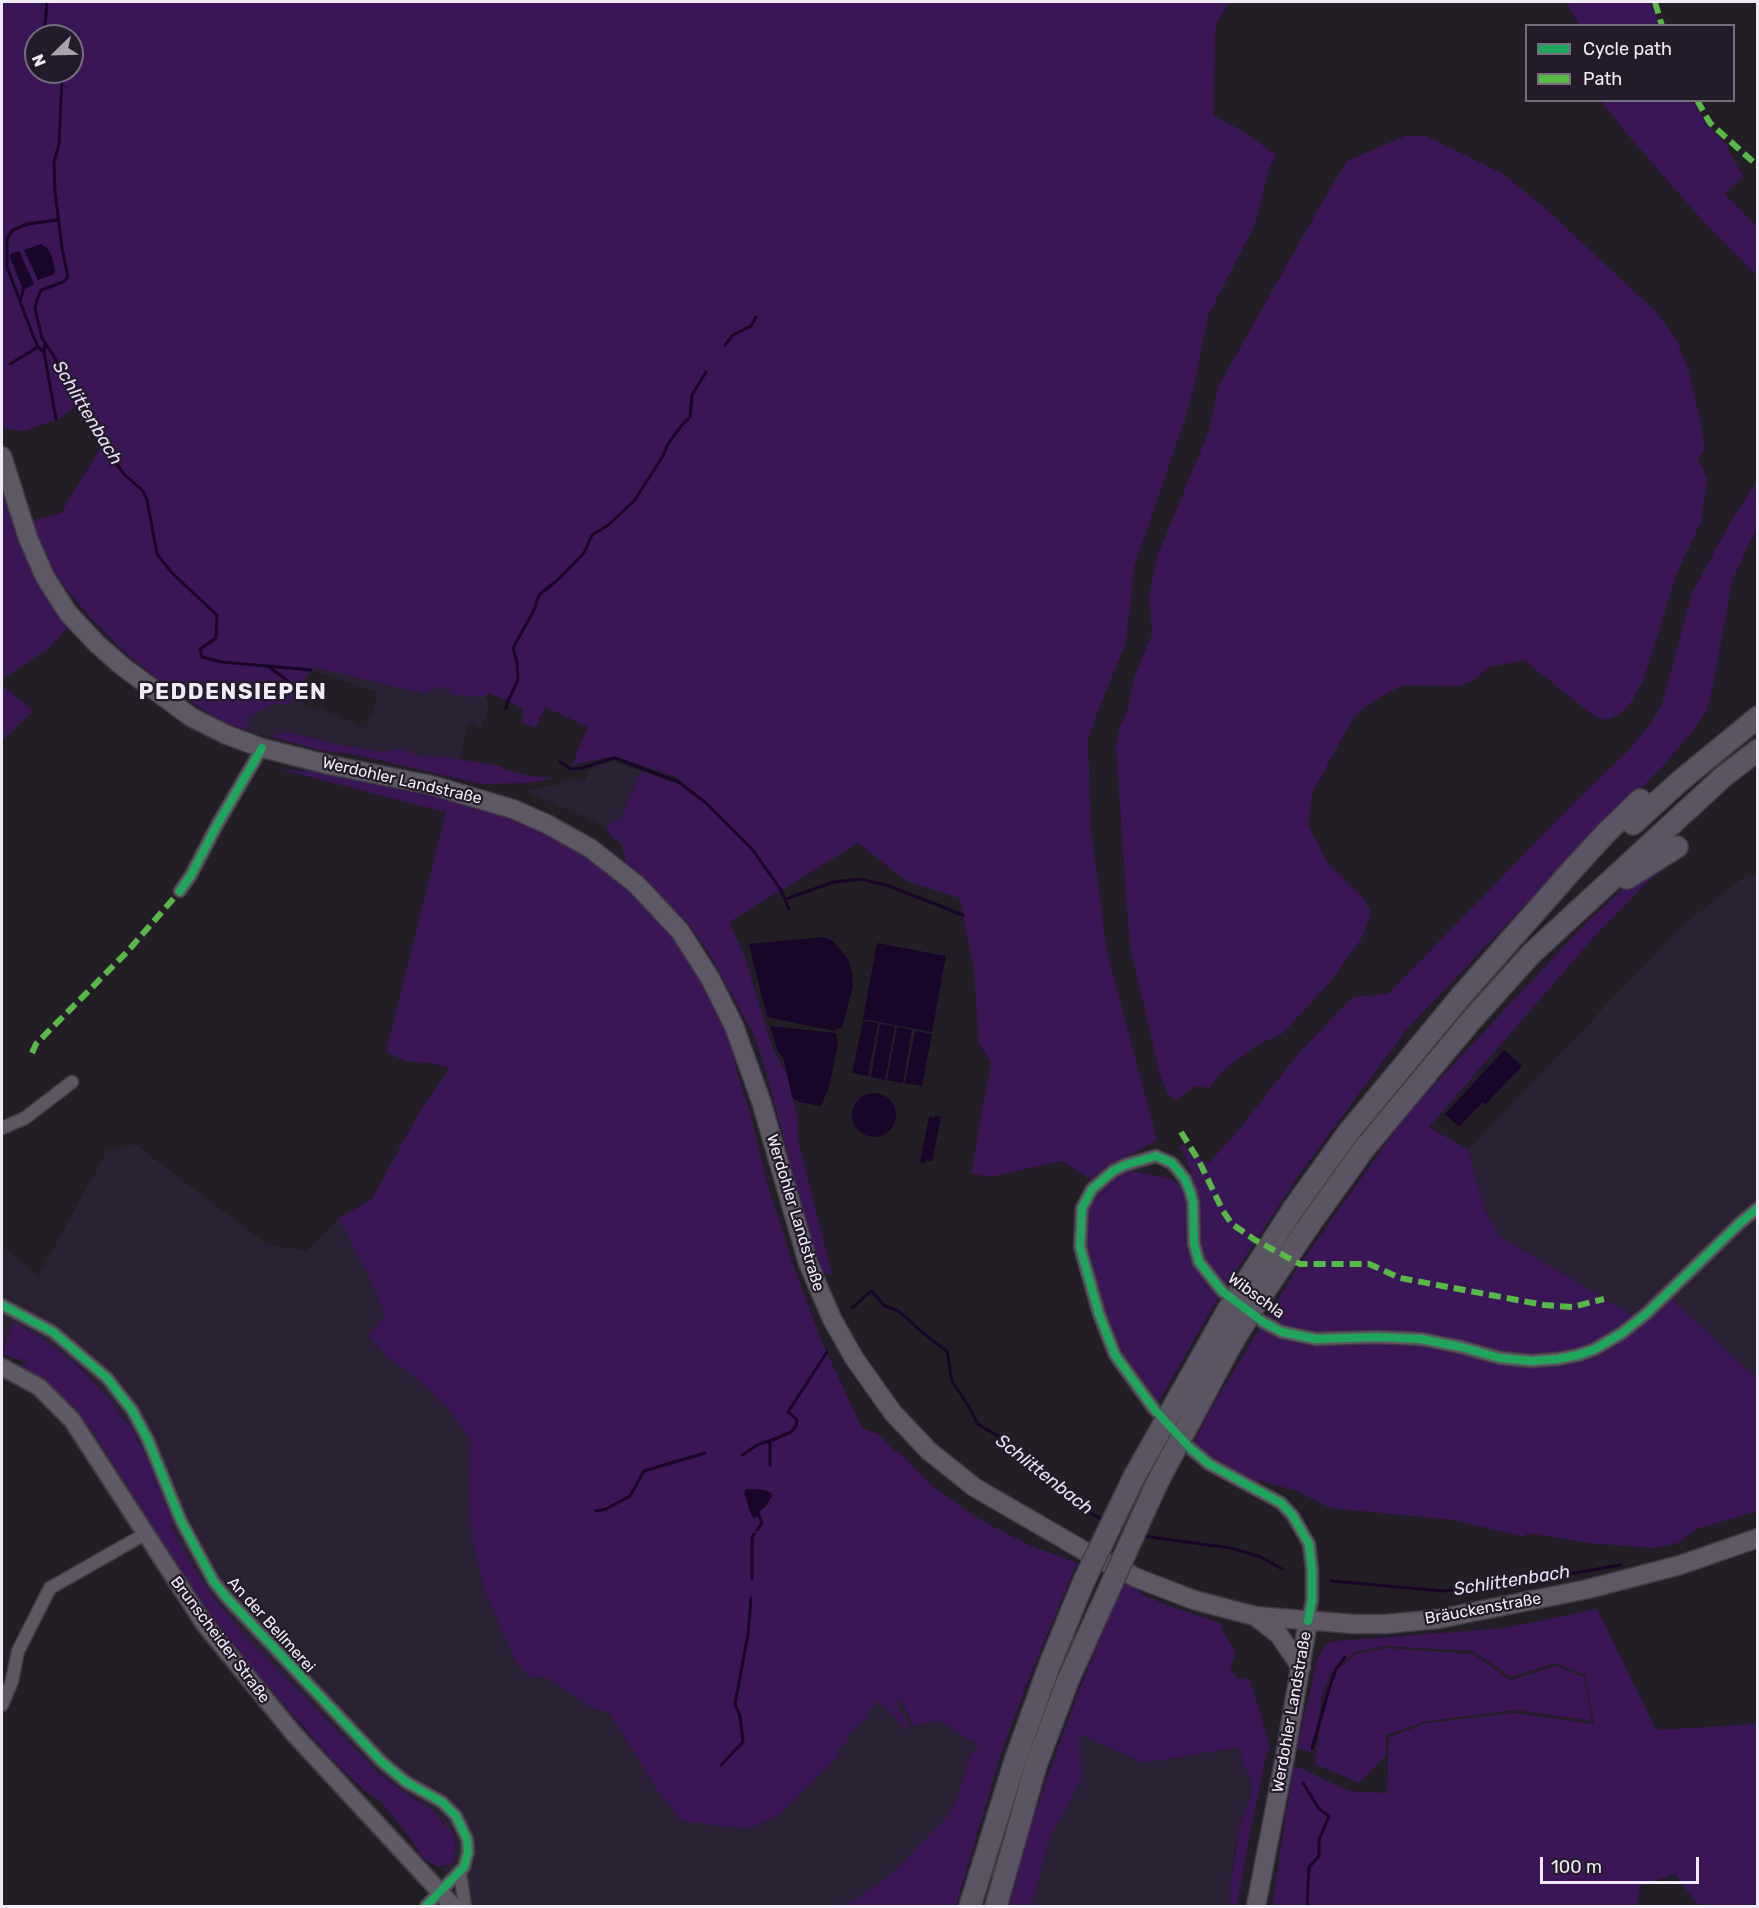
<!DOCTYPE html>
<meta charset="utf-8">
<style>
body{margin:0}
#map{position:relative;width:1759px;height:1908px;overflow:hidden;background:#231e26;font-family:Rubik,sans-serif}
canvas{display:block}
.frame{position:absolute;inset:0;border:3px solid #f0ebf6;pointer-events:none}
.legend{position:absolute;left:1525px;top:24px;width:210px;height:78px;box-sizing:border-box;background:#231b2a;border:2px solid #756e7c;margin:0;padding:8px 10px;list-style:none;font-size:18px;color:#f0ebf6}
.legend li{display:flex;align-items:center;gap:12px;height:30px}
.legend b{width:30px;border:2px solid #756e7c}
.north{position:absolute;left:24px;top:24px;width:60px;height:60px;box-sizing:border-box;background:#231b2a;border:2px solid #756e7c;border-radius:50%;rotate:247deg;font-size:16px;font-weight:700;line-height:24px;text-align:center;color:#f0ebf6}
.north::after{content:'';display:block;margin:auto;width:21px;height:27px;background:#a8a3ad;clip-path:polygon(50% 0,100% 100%,50% 72%,0 100%)}
.scale{position:absolute;left:1540px;top:1857px;width:159px;height:27px;box-sizing:border-box;border:3px solid #f0ebf6;border-top:0;padding-left:8px;font-size:18px;line-height:21px;white-space:nowrap;color:#f0ebf6;-webkit-text-stroke:4px #231b2a;paint-order:stroke}
</style>
<div id="map">
<canvas width="1759" height="1908"></canvas>
<div class="frame"></div>
<ul class="legend">
<li><b style="height:8px;background:#20a55d"></b>Cycle path</li>
<li><b style="height:8px;background:#58b947"></b>Path</li>
</ul>
<div class="north">N</div>
<div class="scale">100 m</div>
</div>
<script>
const g = document.querySelector('canvas').getContext('2d');
g.lineJoin = 'round';
function paint(path, color) { g.fillStyle = color; g.fill(path, 'evenodd'); }
const shape = rows => new Path2D(rows.map(r => 'M' + r).join(''));
function stroke(path, color, width, dash) { g.strokeStyle = color; g.lineWidth = width; g.lineCap = dash ? 'butt' : 'round'; g.setLineDash(dash || []); g.stroke(path); }
function write(font, color, halo, rows, align = 'center') {
  g.font = font + ' Rubik,sans-serif'; g.lineWidth = 4.5; g.setLineDash([]); g.textBaseline = 'middle'; g.strokeStyle = halo; g.fillStyle = color; for (const [text, x, y, turn = 0] of rows) {
    g.save(); g.translate(x, y); g.rotate((+turn || 0) * Math.PI / 180); g.textAlign = isNaN(turn) ? turn : align; if (halo) g.strokeText(text, 0, 0); g.fillText(text, 0, 0); g.restore();
  }
}
paint(shape([
 [313,667,427,693,432,687,444,690,445,685,451,686,450,693,485,697,490,704,481,727,469,721,460,759,446,757,421,756,400,749,381,752,339,745,300,734,275,734,272,737,256,735,247,731,249,716,274,704,288,704,294,695,305,700,303,706,317,710,319,707,366,729,371,714,373,714,377,692,324,674,310,672],
 [613,762,641,771,621,818,605,826,526,791,556,785,565,780,576,779,584,782,588,774,586,772,597,765],
 [1757,874,1757,1379,1672,1299,1644,1326,1634,1316,1499,1236,1485,1210,1468,1150,1682,926,1744,877],
 [135,1144,266,1244,306,1251,339,1218,370,1278,385,1316,368,1337,388,1358,419,1380,453,1414,471,1440,469,1488,472,1539,485,1591,515,1660,530,1676,547,1678,592,1708,609,1712,660,1794,682,1821,748,1829,779,1815,839,1755,836,1751,848,1740,846,1737,869,1715,867,1712,879,1701,910,1732,898,1707,897,1699,901,1701,911,1724,918,1726,939,1720,979,1746,970,1755,958,1797,949,1815,900,1866,879,1884,850,1902,837,1906,476,1906,439,1867,444,1868,454,1860,455,1856,456,1842,451,1828,449,1830,439,1816,421,1802,381,1776,248,1639,217,1602,191,1564,170,1522,175,1520,140,1443,129,1422,127,1423,108,1398,86,1373,59,1350,14,1323,2,1351,2,1245,38,1277,107,1151],
 [1078,1734,1143,1763,1239,1747,1243,1764,1250,1778,1252,1794,1240,1825,1234,1854,1230,1886,1230,1906,1031,1906,1050,1837,1082,1778]
]), '#2b2134');
paint(shape([
 [2,2,1230,2,1217,22,1215,35,1213,115,1242,131,1276,155,1269,169,1255,224,1208,316,1193,390,1186,416,1134,567,1126,642,1096,716,1088,740,1091,832,1107,952,1157,1140,1108,1167,1103,1171,1097,1173,1092,1180,1062,1161,989,1177,971,1173,991,1063,979,1043,974,971,960,898,907,881,858,843,729,922,744,955,773,1050,787,1074,798,1121,798,1140,832,1274,825,1274,822,1270,816,1254,796,1186,768,1078,755,1037,747,1022,709,953,689,925,641,874,626,863,622,844,611,836,605,826,621,818,641,771,678,784,680,778,614,756,572,765,588,727,545,707,535,728,521,722,523,717,523,708,489,693,485,697,455,695,449,693,451,687,446,686,445,690,432,687,431,691,428,691,427,694,313,667,288,704,274,704,249,716,247,731,220,720,170,689,122,650,90,617,58,579,40,544,32,521,61,513,101,447,85,423,77,405,60,418,24,431,6,429,2,425],
 [36,36,72,36,72,72,36,72],
 [1566,2,1652,2,1660,25,1579,25],
 [1601,101,1693,101,1708,126,1729,147,1727,148,1743,176,1725,194,1757,227,1757,276,1704,222,1634,142],
 [1405,136,1426,136,1503,174,1547,210,1655,311,1677,341,1688,369,1698,410,1705,449,1698,459,1707,478,1701,522,1677,572,1644,678,1632,701,1620,714,1605,720,1594,716,1524,660,1490,667,1470,682,1458,686,1402,685,1367,705,1353,718,1312,793,1308,825,1327,862,1363,898,1371,913,1361,939,1330,982,1283,1033,1256,1046,1225,1069,1208,1088,1195,1086,1177,1100,1168,1095,1160,1074,1130,947,1116,748,1120,726,1127,713,1134,678,1152,635,1149,597,1157,557,1209,431,1218,387,1323,201,1347,161],
 [2,480,57,606,58,616,68,627,50,647,2,679],
 [1757,481,1757,527,1732,581,1713,686,1707,709,1696,727,1662,767,1518,912,1406,1030,1301,1172,1226,1286,1206,1265,1198,1242,1198,1193,1183,1151,1179,1147,1182,1144,1208,1164,1238,1131,1298,1054,1353,997,1388,994,1578,799,1627,752,1650,725,1662,705,1692,593,1734,516],
 [2,685,33,711,2,741],
 [289,732,339,745,381,752,400,749,421,756,446,757,501,766,503,769,529,776,554,778,526,783,481,784,358,755,323,751,272,737,275,734],
 [275,768,296,771,317,771,428,794,475,806,520,821,566,845,602,868,628,890,659,920,695,969,716,1004,740,1060,734,1062,752,1120,767,1183,793,1265,821,1340,862,1428,878,1434,895,1452,899,1452,931,1485,975,1517,1029,1545,1077,1563,1027,1683,1001,1753,956,1906,837,1906,850,1902,879,1884,900,1866,949,1815,958,1797,970,1755,979,1746,939,1720,914,1726,901,1701,897,1699,898,1707,911,1733,878,1701,867,1712,870,1715,846,1737,849,1740,837,1751,839,1755,779,1815,748,1829,682,1821,660,1794,609,1712,592,1708,547,1678,530,1677,515,1660,485,1591,472,1539,469,1488,471,1440,453,1414,419,1380,388,1358,368,1336,385,1316,370,1278,339,1218,372,1199,420,1111,450,1068,432,1063,406,1061,386,1052,446,812],
 [1687,852,1645,884,1594,937,1429,1127,1468,1150,1485,1210,1499,1236,1634,1316,1643,1326,1672,1299,1757,1379,1757,1511,1696,1529,1678,1543,1653,1548,1590,1543,1527,1533,1525,1537,1454,1520,1331,1508,1297,1491,1258,1480,1257,1482,1226,1468,1212,1459,1193,1443,1218,1396,1300,1264,1407,1114,1585,924,1635,878,1675,855],
 [1126,1170,1170,1178,1178,1184,1185,1194,1187,1204,1189,1249,1203,1278,1220,1295,1158,1402,1115,1341,1086,1252,1084,1235,1088,1206,1095,1193],
 [14,1322,43,1339,77,1365,108,1398,126,1423,129,1422,155,1473,176,1520,170,1523,191,1564,217,1602,248,1639,381,1776,434,1812,449,1830,451,1828,456,1846,454,1860,449,1865,437,1867,423,1858,405,1831,381,1802,365,1791,334,1762,233,1646,192,1589,95,1435,74,1407,43,1380,17,1365,28,1364,25,1361,2,1354],
 [1123,1583,1141,1591,1141,1594,1169,1606,1222,1624,1221,1628,1236,1653,1230,1667,1237,1678,1250,1680,1270,1747,1266,1756,1245,1859,1237,1906,1230,1906,1230,1886,1240,1825,1252,1794,1250,1778,1243,1764,1239,1747,1143,1763,1079,1734,1082,1778,1050,1837,1031,1906,1009,1906,1030,1828,1050,1769,1080,1688],
 [1597,1609,1656,1730,1757,1724,1757,1906,1715,1906,1696,1903,1675,1874,1640,1886,1637,1906,1272,1906,1294,1765,1349,1791,1387,1793,1389,1737,1427,1723,1515,1713,1594,1724,1585,1675,1556,1663,1511,1677,1473,1651,1386,1646,1355,1652,1331,1672,1322,1695,1313,1753,1297,1748,1317,1661,1326,1644,1336,1641,1506,1628],
 [1386,1648,1473,1654,1510,1680,1556,1666,1584,1677,1592,1721,1516,1710,1427,1721,1386,1735,1386,1755,1359,1783,1315,1764,1325,1695,1333,1673,1356,1654]
]), '#3a1656');
paint(shape([
 [41,244,47,248,51,254,55,269,54,274,38,280,24,250],
 [19,251,34,284,23,290,10,257,11,254],
 [824,937,833,941,848,959,852,972,853,987,842,1027,834,1031,767,1017,749,944],
 [877,943,946,956,932,1032,863,1019],
 [863,1021,878,1023,868,1076,852,1073],
 [880,1024,895,1026,885,1080,871,1077],
 [770,1026,836,1033,838,1044,829,1087,821,1106,800,1102,792,1097,784,1060,777,1050],
 [897,1027,912,1030,903,1083,887,1080],
 [915,1031,932,1034,922,1086,905,1083],
 [1504,1050,1522,1066,1486,1104,1483,1102,1459,1127,1445,1114],
 '852 1115a22 22 0 1 1 44 0a22 22 0 1 1-44 0Z',
 [935,1116,941,1117,932,1162,926,1160,926,1163,920,1162,929,1117,934,1118],
 [746,1489,765,1490,771,1493,772,1496,766,1506,758,1513,757,1517,753,1518,749,1509,744,1492]
]), '#180527');
stroke(shape([
 [44,36,47,2],
 [60,72,62,79,59,144,54,162,55,192,62,248,68,277,63,282,41,290,37,300,35,309,42,338,55,358,68,386,104,448,124,474,143,491,147,500,157,554,172,573,217,615,216,638,200,649,202,657,222,662,311,670],
 [21,299,23,290],
 [45,344,44,352,56,419],
 [725,345,733,335,751,326,756,317],
 [44,352,38,347,34,338,7,267,7,238,13,230,27,224,58,220],
 [10,364,38,347],
 [268,666,297,688],
 [506,709,507,703,518,680,517,662,513,648,534,610,539,595,560,578,584,553,592,535,607,526,634,501,663,456,668,444,681,426,690,417,692,395,706,372],
 [560,762,571,769,582,768,614,758,679,782,707,804,752,849,781,890,789,909],
 [786,899,834,882,861,879,889,886,963,915],
 [852,1308,871,1291,885,1306,899,1311,923,1333,947,1351,952,1381,969,1407,978,1424,1001,1438,1063,1488,1090,1513,1106,1521],
 [742,1455,759,1444,770,1441],
 [770,1465,770,1441,791,1432,796,1426,797,1420,788,1412,827,1352],
 [596,1511,606,1509,630,1496,644,1471,705,1453],
 [757,1530,762,1523,758,1513],
 [1142,1536,1231,1548,1261,1557,1282,1569],
 [752,1579,752,1538,754,1534],
 [1331,1581,1444,1591,1509,1584,1621,1565],
 [1312,1749,1329,1689,1336,1669,1345,1657],
 [721,1765,743,1742,740,1716,735,1704,748,1634,751,1598],
 [1303,1783,1319,1809,1329,1816,1319,1840,1319,1856,1309,1867,1307,1906]
]), '#180527', 3);
const street = shape([
 [180,891,191,875,217,825,262,748],
 [2,1128,25,1118,72,1082],
 [2,1305,53,1332,107,1378,132,1410,148,1440,181,1521,214,1582,227,1598,382,1762,406,1782,442,1802,456,1816,467,1839,468,1852,464,1867,426,1906],
 [1308,1621,1312,1600,1312,1570,1309,1544,1293,1516,1281,1503,1209,1464,1190,1448,1154,1409,1115,1355,1099,1314,1080,1247,1082,1208,1092,1189,1113,1171,1125,1165,1156,1156,1172,1163,1185,1179,1190,1191,1193,1202,1194,1244,1199,1262,1222,1291,1263,1322,1282,1332,1316,1339,1377,1337,1421,1339,1461,1347,1500,1358,1531,1361,1558,1359,1578,1355,1595,1349,1622,1333,1647,1313,1741,1222,1758,1208],
 [2,1705,12,1681,18,1651,50,1588,145,1534],
 [460,1872,465,1906]
]);
const secondary = shape([
 [2,1367,39,1387,72,1420,205,1625,294,1734,453,1906]
]);
const primary = shape([
 [2,456,28,538,45,577,68,613,97,644,122,666,191,717,227,735,262,748,330,765,431,785,513,809,547,824,590,848,636,884,680,931,710,978,734,1026,761,1101,808,1263,832,1319,854,1358,893,1413,929,1451,974,1487,1093,1556,1137,1578,1194,1600,1255,1616,1353,1624,1386,1624,1438,1619,1588,1589,1680,1565,1758,1538],
 [1255,1616,1279,1635,1301,1667],
 [1256,1906,1285,1757,1308,1621]
]);
const highway = shape([
 [1633,824,1680,781,1758,717],
 [1627,878,1677,847],
 [1294,1208,1348,1133,1462,995,1573,869,1606,833,1640,800],
 [1312,1221,1363,1150,1469,1023,1531,954,1724,776,1758,750],
 [970,1906,1016,1758],
 [996,1906,1036,1765]
]);
stroke(street, '#403c42', 15);
stroke(secondary, '#403c42', 20);
stroke(primary, '#403c42', 21);
stroke(highway, '#403c42', 24);
stroke(street, '#5d5762', 12);
stroke(secondary, '#5f5a66', 16);
stroke(primary, '#5e5865', 18);
stroke(highway, '#5b5462', 21);
const highwayBridge = shape([
 [1016,1758,1050,1664,1084,1581,1134,1477,1228,1310,1294,1208],
 [1036,1765,1068,1680,1158,1481,1229,1348,1255,1305,1312,1221]
]);
stroke(highwayBridge, '#403c42', 24, []);
stroke(highwayBridge, '#5b5462', 21);
stroke(shape([
 [1655,2,1662,26],
 [1697,100,1710,123,1758,166],
 [32,1053,36,1044,127,952,180,891],
 [1181,1132,1199,1161,1223,1211,1232,1224,1255,1240,1300,1264,1369,1264,1400,1278,1544,1305,1572,1307,1604,1299]
]), '#58b947', 6, [12, 6]);
stroke(shape([
 [180,891,191,875,217,825,262,748],
 [2,1305,53,1332,107,1378,132,1410,148,1440,181,1521,214,1582,227,1598,382,1762,406,1782,442,1802,456,1816,467,1839,468,1852,464,1867,426,1906],
 [1308,1621,1312,1600,1312,1570,1309,1544,1293,1516,1281,1503,1209,1464,1190,1448,1154,1409,1115,1355,1099,1314,1080,1247,1082,1208,1092,1189,1113,1171,1125,1165,1156,1156,1172,1163,1185,1179,1190,1191,1193,1202,1194,1244,1199,1262,1222,1291,1263,1322,1282,1332,1316,1339,1377,1337,1421,1339,1461,1347,1500,1358,1531,1361,1558,1359,1578,1355,1595,1349,1622,1333,1647,1313,1741,1222,1758,1208]
]), '#20a55d', 8);
write('16px', '#f0ebf6', '#231b2a', [
 ["Werdohler Landstraße",402,781,13],
 ["Werdohler Landstraße",795,1213,73],
 ["Wibschla",1256,1296,36],
 ["Bräuckenstraße",1483,1609,-10],
 ["An der Bellmerei",271,1625,48],
 ["Brunscheider Straße",220,1640,53],
 ["Werdohler Landstraße",1292,1712,-80]
]);
write('italic 18px', '#e9dff5', '#231b2a', [
 ["Schlittenbach",87,413,59],
 ["Schlittenbach",1044,1475,38],
 ["Schlittenbach",1512,1581,-9]
]);
g.letterSpacing = '1.5px';
write('bold 22px', '#f0ebf6', '#231b2a', [
 ["PEDDENSIEPEN",233,693]
]);
g.letterSpacing = '0px';
</script>
